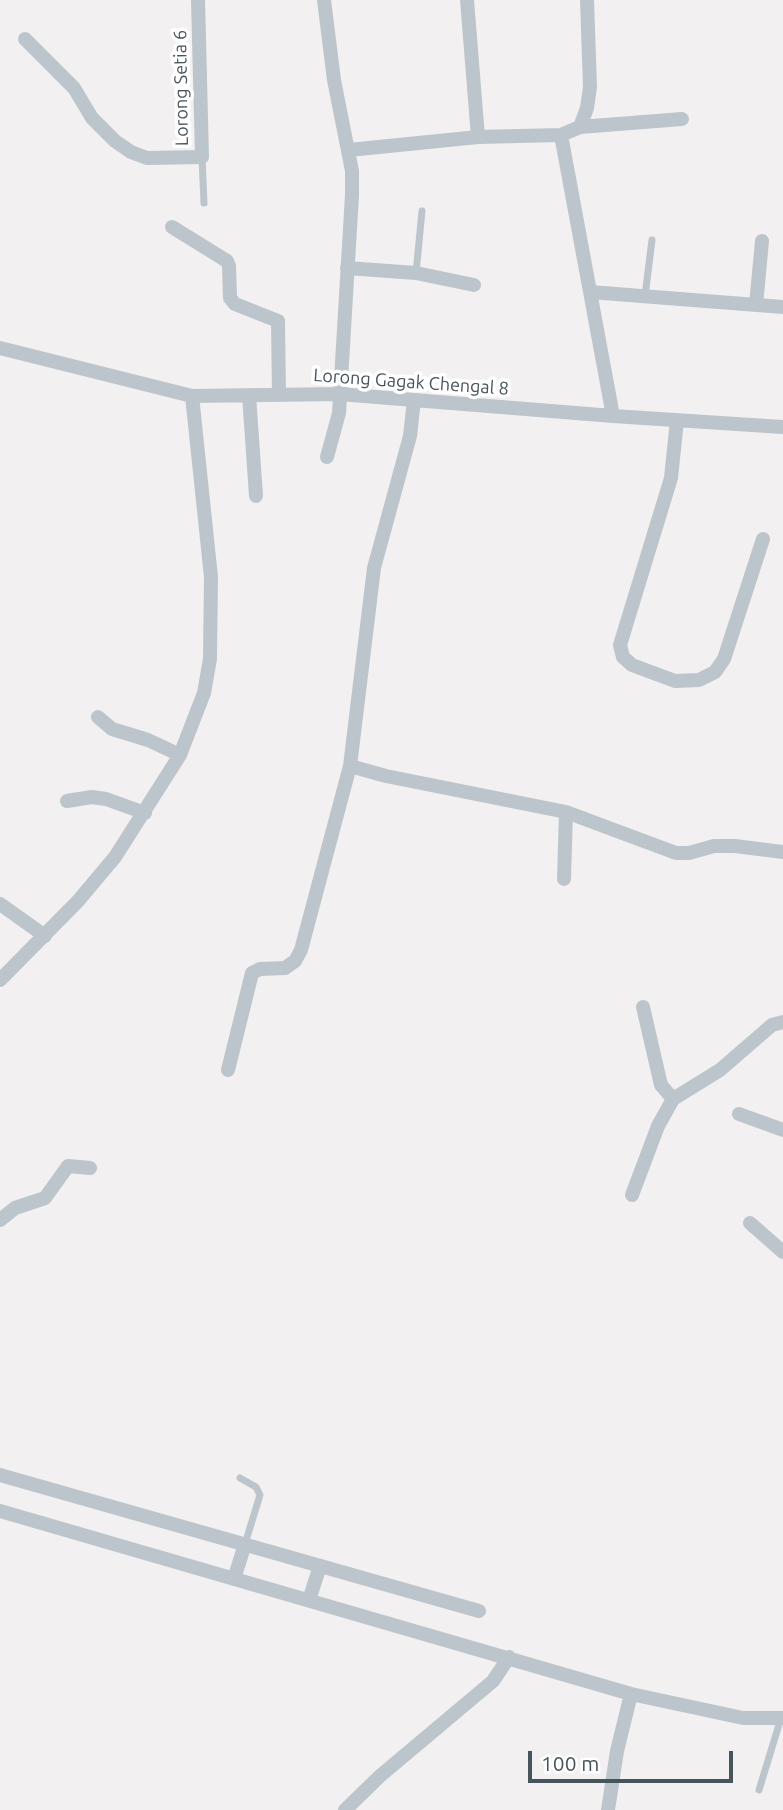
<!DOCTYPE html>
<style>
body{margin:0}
#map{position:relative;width:783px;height:1810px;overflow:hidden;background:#f2f0f0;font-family:Ubuntu,sans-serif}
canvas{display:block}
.scale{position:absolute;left:528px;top:1751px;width:205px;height:32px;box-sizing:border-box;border:4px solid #48545c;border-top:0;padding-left:9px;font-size:21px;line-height:24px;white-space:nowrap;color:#48545c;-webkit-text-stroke:5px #fff;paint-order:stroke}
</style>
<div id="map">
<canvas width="783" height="1810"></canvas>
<div class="scale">100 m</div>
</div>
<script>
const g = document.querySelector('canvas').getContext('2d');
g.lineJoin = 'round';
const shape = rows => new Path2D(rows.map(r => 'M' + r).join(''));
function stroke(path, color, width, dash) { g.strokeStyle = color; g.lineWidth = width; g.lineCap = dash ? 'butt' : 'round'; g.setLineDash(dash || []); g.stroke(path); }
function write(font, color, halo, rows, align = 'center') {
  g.font = font + ' Ubuntu,sans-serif'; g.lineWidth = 7; g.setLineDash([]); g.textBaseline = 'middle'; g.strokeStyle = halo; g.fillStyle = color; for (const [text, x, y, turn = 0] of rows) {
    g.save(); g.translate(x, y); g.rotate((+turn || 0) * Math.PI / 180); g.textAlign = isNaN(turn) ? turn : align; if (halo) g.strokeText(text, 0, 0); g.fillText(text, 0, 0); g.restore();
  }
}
stroke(shape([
 [202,157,204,203],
 [416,273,422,211],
 [645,296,652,240],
 [240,1478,256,1487,260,1495,245,1544],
 [759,1790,781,1718]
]), '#bcc5cc', 7);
stroke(shape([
 [324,0,334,80,352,171,352,195,339,413,327,457],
 [467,0,478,137],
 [25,39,74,88,92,118,115,141,131,152,147,158,202,157,198,0],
 [580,127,682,119],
 [561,135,613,416],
 [349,150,478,137,561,135,580,127,587,108,590,87,587,0],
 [172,227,227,261,229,266,230,298,235,304,278,321,279,395],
 [347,268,416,273,474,285],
 [590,292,783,307],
 [756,305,762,241],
 [0,348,192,396,339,394,613,416,783,427],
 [249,395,256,496],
 [414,400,410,436,374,568,350,766,386,776,566,812,564,879],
 [677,420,671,478,620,645,623,657,632,665,675,681,699,680,715,672,724,659,763,539],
 [98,717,112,729,148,740,180,755],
 [67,801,92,797,106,799,145,813],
 [566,812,676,853,689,853,714,846,735,846,783,852],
 [0,904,45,936],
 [0,980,78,901,115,857,180,755,204,693,210,659,211,577,192,396],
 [643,1007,661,1085,673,1099,720,1070,772,1025,783,1022],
 [228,1070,252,973,260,969,285,968,295,961,301,950,350,766],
 [739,1114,783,1130],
 [632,1195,658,1126,673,1099],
 [0,1220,15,1208,45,1198,68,1166,90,1168],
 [750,1223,783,1252],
 [0,1475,479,1611],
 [0,1511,631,1694,743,1718,783,1718],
 [234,1579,245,1544],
 [309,1600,320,1566],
 [345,1810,380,1776,493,1681,509,1657],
 [608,1810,617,1751,631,1694]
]), '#bcc5cc', 14);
write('18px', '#48545c', '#fff', [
 ["Lorong Setia 6",181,88,-91],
 ["Lorong Gagak Chengal 8",411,382,4]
]);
</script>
